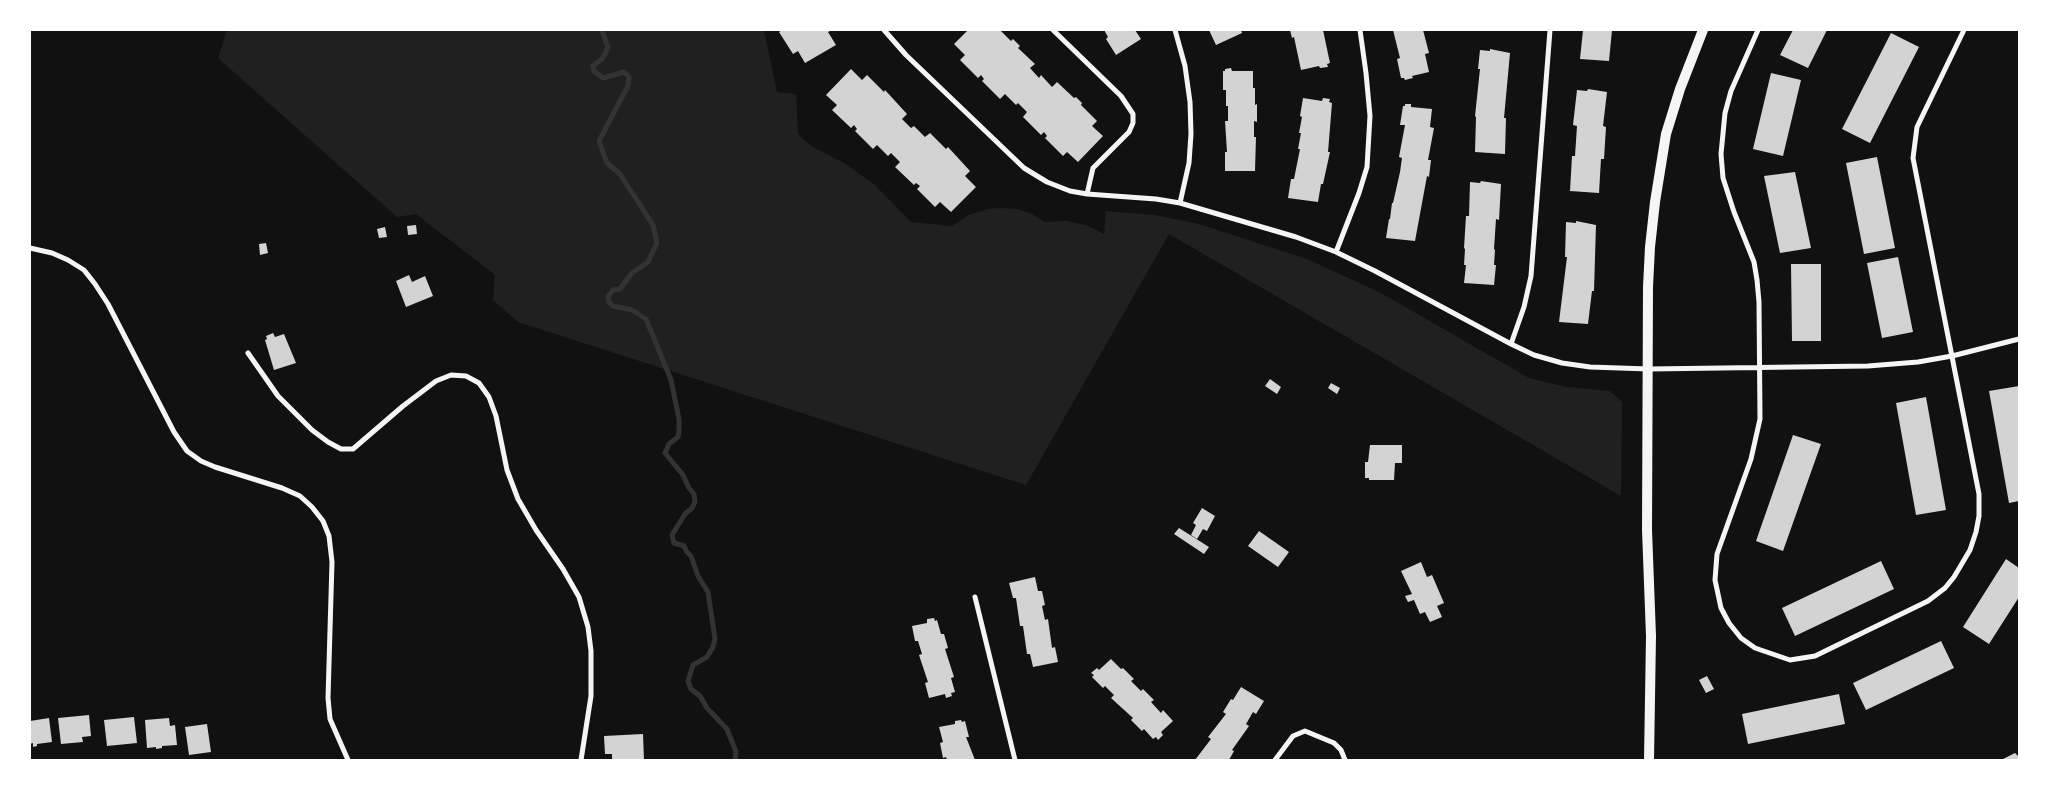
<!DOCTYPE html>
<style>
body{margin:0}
#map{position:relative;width:2049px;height:790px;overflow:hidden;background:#111;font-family:"Open Sans",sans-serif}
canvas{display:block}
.frame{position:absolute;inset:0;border:31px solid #fff;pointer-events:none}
</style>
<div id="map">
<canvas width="2049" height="790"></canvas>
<div class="frame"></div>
</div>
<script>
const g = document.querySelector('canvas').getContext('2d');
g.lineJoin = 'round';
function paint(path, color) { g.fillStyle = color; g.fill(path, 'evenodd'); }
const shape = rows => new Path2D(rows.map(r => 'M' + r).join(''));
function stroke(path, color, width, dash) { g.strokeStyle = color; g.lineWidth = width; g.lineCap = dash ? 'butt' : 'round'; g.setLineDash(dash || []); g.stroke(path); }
paint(shape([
 [227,30,764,30,777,92,796,94,798,134,811,146,844,163,875,185,911,222,952,226,969,215,988,209,1000,208,1018,209,1030,213,1045,222,1066,221,1086,225,1104,234,1106,211,1155,215,1199,224,1307,259,1381,293,1529,378,1567,387,1610,391,1622,402,1621,496,1169,234,1026,485,518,322,493,300,495,275,416,214,397,217,218,58]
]), '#202020');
stroke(shape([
 [602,30,608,48,602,59,593,66,594,71,603,78,624,72,629,77,628,86,599,141,607,163,620,174,653,225,657,243,648,262,632,273,620,289,613,290,608,296,609,302,613,306,632,310,646,319,671,380,679,419,679,431,678,437,669,444,665,453,683,475,689,488,694,494,695,502,692,508,685,514,672,535,674,543,684,546,687,552,691,556,698,576,708,592,715,639,713,647,707,657,693,665,688,681,691,689,700,696,707,708,727,729,736,752,735,760]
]), '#333', 5);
paint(shape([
 [782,30,832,30,828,32,836,45,805,63,798,51,793,54,779,32],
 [968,30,1000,30,1011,41,1013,39,1020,46,1018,48,1035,64,1030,68,1039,78,1041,75,1052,87,1057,82,1074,98,1076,97,1082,103,1081,105,1097,121,1092,126,1103,136,1078,162,1067,152,1063,156,1045,138,1047,136,1044,132,1041,135,1023,117,1027,112,1018,103,1016,105,1005,94,1000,99,982,81,984,79,981,75,978,78,960,60,965,55,954,44],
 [1104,30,1135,30,1141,39,1116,55,1106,39,1108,37],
 [1209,30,1241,30,1242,33,1216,45],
 [1290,30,1323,30,1330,63,1327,64,1328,67,1320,68,1319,66,1301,70,1294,37,1292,38],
 [1393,30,1423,30,1429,53,1425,54,1429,72,1412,76,1413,78,1405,80,1404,78,1401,78,1397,59,1400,58],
 [1583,30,1612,30,1609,61,1580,59],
 [1793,30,1827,30,1808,68,1780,55],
 [1891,33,1919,47,1870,143,1842,129],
 [1490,49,1510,53,1504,118,1506,118,1505,154,1475,152,1476,117,1475,116,1480,69,1478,69,1480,50,1490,51],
 [1231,68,1232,71,1253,71,1253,88,1255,88,1255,105,1257,104,1257,122,1254,121,1254,137,1256,137,1255,171,1225,171,1225,152,1227,152,1225,121,1228,121,1228,106,1226,106,1226,90,1223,90,1223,71,1225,71,1225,69],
 [851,69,862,80,867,75,884,92,885,90,907,114,902,119,911,128,914,126,925,137,930,133,946,149,948,147,970,171,965,176,976,187,951,212,940,202,935,207,917,189,920,186,916,183,914,185,895,167,900,162,891,153,888,156,877,145,873,149,855,131,857,129,854,125,851,128,832,110,837,105,826,95],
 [1771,73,1801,80,1783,156,1753,149],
 [1588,89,1607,92,1603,126,1606,127,1604,159,1601,159,1599,193,1570,191,1572,156,1575,156,1577,126,1573,125,1577,90,1587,91],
 [1303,98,1322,101,1323,98,1330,99,1329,102,1332,103,1328,152,1330,152,1323,184,1321,184,1318,202,1288,198,1291,179,1294,179,1300,149,1298,149,1301,133,1299,133,1302,117,1300,116],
 [1405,104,1411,104,1411,107,1432,109,1430,127,1434,128,1428,160,1431,160,1429,177,1427,176,1415,241,1386,238,1389,219,1390,219,1392,203,1393,203,1400,172,1402,158,1399,157,1405,125,1400,125,1403,106,1405,106],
 [1877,157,1895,248,1864,254,1846,163],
 [1795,172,1811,248,1780,253,1764,176],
 [1481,181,1501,184,1499,220,1496,219,1494,249,1495,250,1494,265,1496,265,1494,285,1464,283,1466,265,1464,265,1465,249,1464,248,1466,216,1469,216,1470,182,1480,183],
 [1576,221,1596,225,1594,291,1592,291,1588,324,1559,322,1567,257,1565,257,1566,222,1576,223],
 [416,225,417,234,408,235,407,226],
 [385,227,387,237,379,238,377,229],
 [266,243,268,253,260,255,259,244],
 [1898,257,1913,332,1882,338,1867,263],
 [1791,264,1821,264,1821,341,1792,341],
 [409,275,412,282,425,276,433,296,406,307,396,281],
 [273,333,275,337,284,334,296,363,274,370,265,340,267,339,266,336],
 [1270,379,1281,387,1277,394,1265,386],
 [1331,383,1340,388,1337,394,1328,388],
 [2019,386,2019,501,2009,503,1989,391],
 [1926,397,1946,510,1916,515,1896,403],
 [1793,435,1821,444,1783,551,1756,541],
 [1370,445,1402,445,1402,463,1395,463,1394,480,1369,480,1369,478,1365,478,1365,462,1368,462],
 [1202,508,1215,516,1207,531,1203,529,1197,539,1191,535,1196,525,1193,523],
 [1179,528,1209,547,1204,554,1174,534],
 [1259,531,1289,552,1278,567,1248,546],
 [2006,559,2019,568,2019,597,1989,644,1963,627],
 [1881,561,1894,589,1795,636,1782,608],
 [1421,562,1427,577,1432,575,1444,603,1437,606,1442,617,1430,622,1425,612,1420,614,1414,600,1408,602,1405,596,1412,594,1401,571],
 [1035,577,1038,591,1042,591,1045,605,1042,606,1045,620,1048,619,1052,648,1055,647,1058,662,1033,667,1030,654,1027,654,1023,626,1020,626,1016,598,1013,598,1009,583],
 [934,618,935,621,937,620,941,634,944,634,948,648,945,649,954,677,951,678,955,692,951,693,952,696,946,698,945,694,929,698,925,683,928,682,919,655,922,654,918,641,915,641,912,626,927,623,927,619],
 [1941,641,1954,668,1866,710,1853,683],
 [1111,659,1121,669,1123,668,1134,679,1131,681,1141,691,1143,689,1154,700,1151,702,1161,713,1163,710,1173,721,1161,732,1163,735,1158,740,1156,737,1153,739,1144,729,1142,731,1131,720,1133,718,1111,698,1114,695,1105,686,1103,688,1092,677,1094,675,1091,673,1097,668,1099,670],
 [1707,676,1714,689,1706,693,1699,680],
 [1241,687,1264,701,1256,714,1253,712,1246,724,1249,726,1232,750,1234,751,1229,760,1195,760,1211,739,1208,737,1226,714,1223,712,1231,699,1233,700],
 [1839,694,1845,724,1748,744,1742,714],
 [89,715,91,736,82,737,83,742,61,744,58,718],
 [134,717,137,743,107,746,104,720],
 [49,718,52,742,37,744,37,746,33,747,33,743,30,744,30,721],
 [169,718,170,726,175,725,177,745,162,746,162,748,156,749,156,747,147,748,145,720],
 [961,720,962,722,965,721,969,737,966,737,975,760,947,760,946,757,943,758,940,743,943,742,939,727,955,724,955,721],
 [207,724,211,752,189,755,185,727],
 [643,734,644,760,612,760,612,754,605,754,604,736],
 [2015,753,2019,757,2019,760,2001,760]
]), '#d3d3d3');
stroke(shape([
 [884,30,906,55,1024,168,1047,182,1070,191,1087,194,1156,199,1180,203,1296,237,1336,252,1375,271,1511,344,1534,355,1562,363,1590,367,1649,369,1868,366,1918,362,1952,356,2019,339],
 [1053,30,1121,96,1133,114,1133,123,1129,132,1093,168,1087,194],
 [1175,30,1185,66,1190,102,1191,134,1189,163,1180,203],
 [1758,30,1731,91,1725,113,1721,154,1723,178,1734,212,1754,262,1757,280,1759,302,1760,419,1751,459,1717,554,1715,580,1721,608,1729,623,1741,638,1755,648,1790,660,1815,656,1928,601,1945,588,1954,577,1970,550,1976,532,1979,516,1979,494,1913,158,1917,127,1964,30],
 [30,248,52,253,68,260,84,270,95,284,108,304,174,432,187,451,201,461,215,467,282,488,300,496,312,507,323,521,329,536,332,562,328,698,330,719,348,760],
 [1336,252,1359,193,1367,167,1370,116,1366,73,1360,30],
 [1511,344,1524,307,1531,276,1550,30],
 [248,353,278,396,312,430,328,442,341,449,353,449,403,406,436,381,451,375,466,376,479,383,489,397,496,416,507,470,518,499,536,530,563,569,579,597,588,627,591,651,591,696,581,760],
 [975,597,1015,760],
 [1275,760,1293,736,1305,731,1334,743,1341,750,1345,760]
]), '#f5f5f5', 5);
stroke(shape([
 [1649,760,1651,636,1647,530,1648,287,1650,247,1655,202,1666,134,1680,89,1703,30]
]), '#f5f5f5', 10);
</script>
